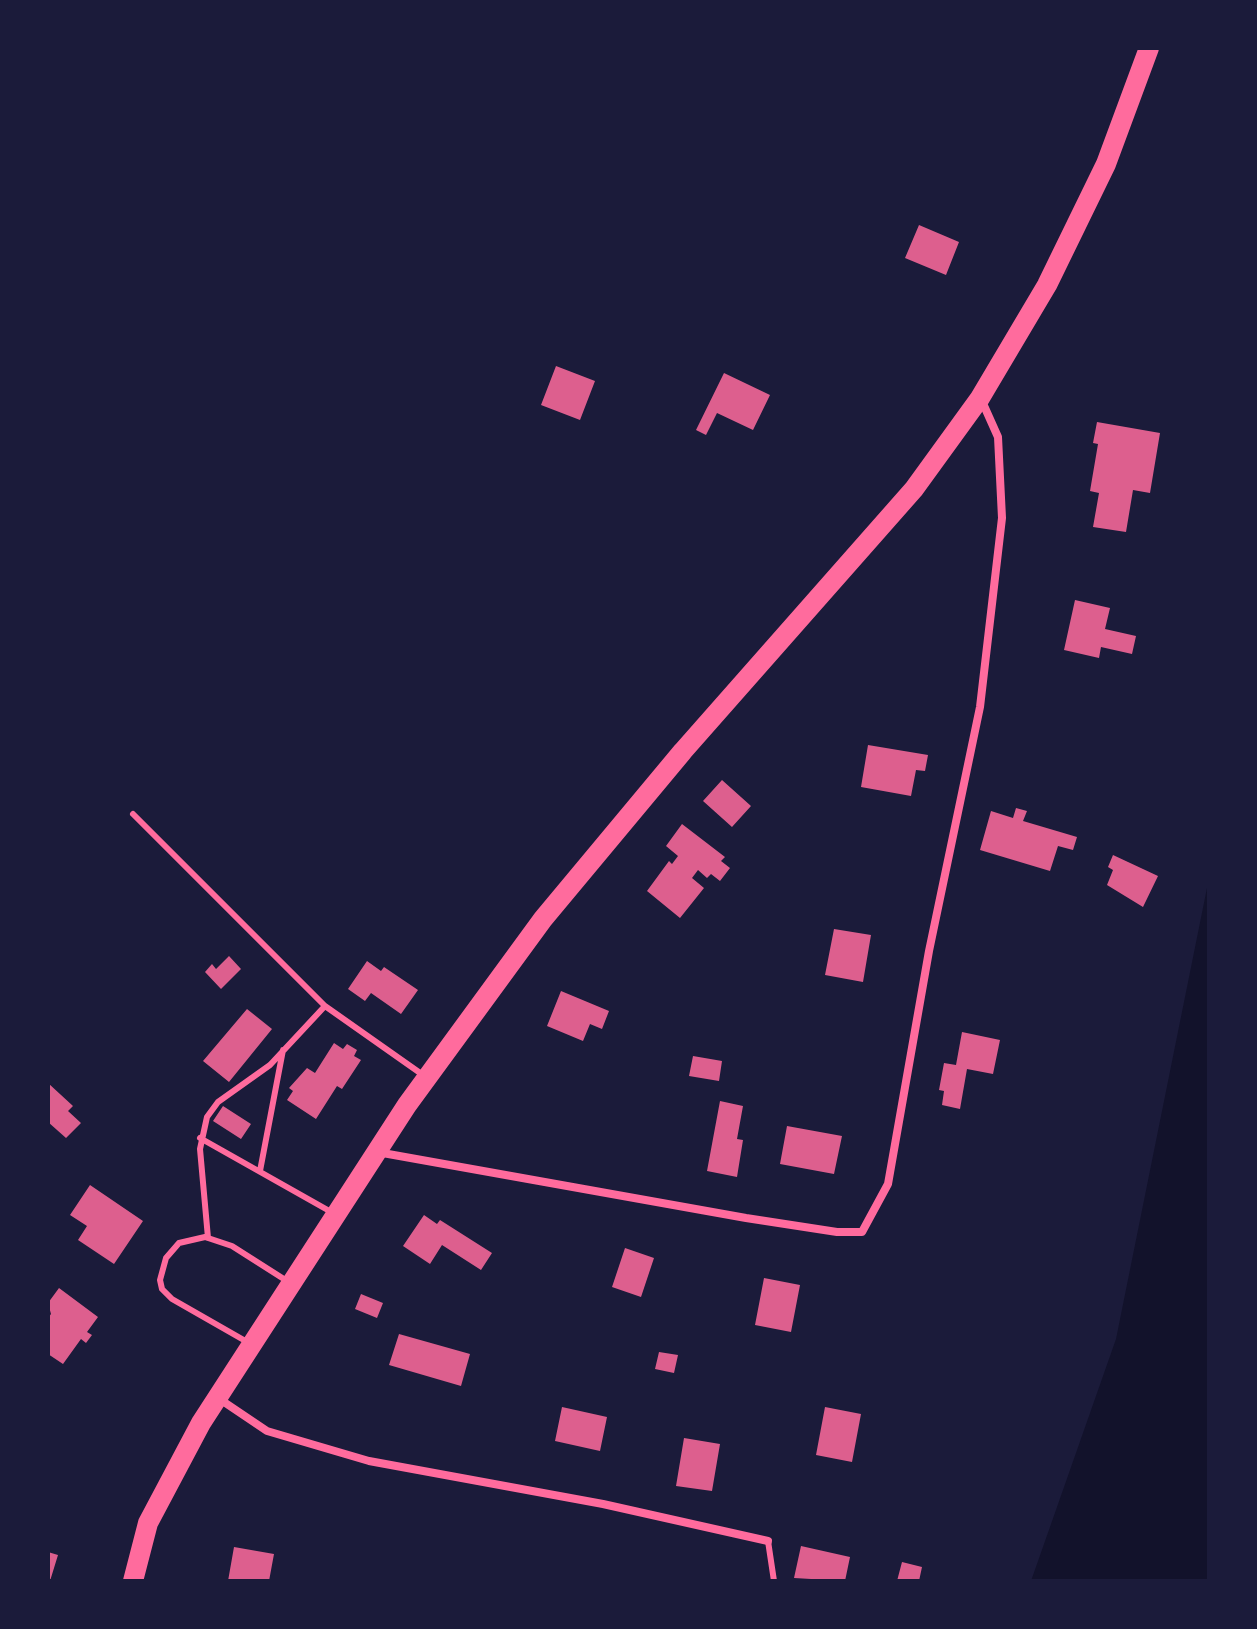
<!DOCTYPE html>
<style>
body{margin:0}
#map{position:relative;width:1257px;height:1629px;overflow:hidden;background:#1b1b3a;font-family:"Noto Serif",serif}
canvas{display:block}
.frame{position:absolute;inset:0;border:50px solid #1b1b3a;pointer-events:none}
</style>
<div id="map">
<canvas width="1257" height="1629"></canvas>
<div class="frame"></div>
</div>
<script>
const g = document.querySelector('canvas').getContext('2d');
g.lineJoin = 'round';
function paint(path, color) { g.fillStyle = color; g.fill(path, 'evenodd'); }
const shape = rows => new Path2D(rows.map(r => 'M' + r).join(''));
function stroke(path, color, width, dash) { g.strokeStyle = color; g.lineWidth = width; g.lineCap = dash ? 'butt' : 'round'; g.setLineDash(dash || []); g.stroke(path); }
paint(shape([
 [1209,878,1209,1581,1031,1581,1116,1339]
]), '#12122b');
paint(shape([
 [919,225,959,242,946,275,905,258],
 [556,366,595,381,580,420,541,405],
 [724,373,770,395,753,430,717,413,706,435,696,430],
 [1097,422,1160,433,1150,493,1133,490,1126,532,1093,527,1099,493,1090,491,1098,444,1093,443],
 [1075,600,1110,608,1105,629,1136,636,1132,654,1101,647,1099,658,1064,650],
 [868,745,928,755,925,771,916,770,911,796,861,787],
 [722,780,751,806,732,827,703,801],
 [1016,808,1027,811,1023,821,1077,837,1073,850,1058,846,1050,871,980,850,991,811,1013,818],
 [682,824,725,857,721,861,730,868,720,881,711,874,707,878,698,870,692,878,704,888,680,918,647,891,669,861,672,864,678,856,666,846],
 [1113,855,1158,876,1143,907,1107,885,1113,870,1108,867],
 [834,929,871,935,863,982,825,975],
 [229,956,241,969,221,989,205,972,212,964,216,969],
 [367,961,381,971,384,967,418,990,401,1014,371,993,365,1001,348,989],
 [561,991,609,1011,602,1029,590,1024,583,1041,547,1026],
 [247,1009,272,1029,229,1082,203,1061],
 [962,1032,1000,1040,993,1074,967,1069,960,1109,942,1105,944,1091,939,1090,944,1063,956,1065],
 [334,1043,343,1049,347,1044,357,1050,354,1056,361,1060,342,1089,337,1086,316,1119,287,1100,293,1091,289,1088,307,1068,315,1073],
 [693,1056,722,1061,719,1081,689,1076],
 [48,1083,73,1106,68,1111,81,1123,66,1138,48,1122],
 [720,1101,743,1106,737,1139,743,1140,737,1177,707,1171],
 [223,1106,251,1124,241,1139,213,1121],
 [787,1126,842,1136,834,1174,780,1164],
 [90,1185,143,1221,114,1264,78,1240,87,1226,70,1215],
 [424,1215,437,1224,440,1220,492,1253,481,1270,442,1245,430,1264,403,1246],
 [625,1248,654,1258,641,1297,612,1287],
 [764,1278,800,1285,791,1332,755,1325],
 [59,1288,98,1317,87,1332,92,1335,86,1343,81,1339,63,1364,48,1354,48,1318,51,1314,48,1303],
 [361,1294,383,1303,377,1318,355,1309],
 [399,1334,470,1354,461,1386,389,1365],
 [659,1352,678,1355,674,1373,655,1369],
 [562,1407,607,1417,600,1451,555,1441],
 [825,1407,861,1414,852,1462,816,1455],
 [684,1438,720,1444,712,1491,676,1486],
 [801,1546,850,1557,845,1581,794,1578],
 [234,1547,274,1554,269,1581,228,1581],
 [48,1552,58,1555,50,1581,48,1581],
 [902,1562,922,1567,919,1581,897,1581]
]), '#dd5f8e');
stroke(shape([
 [133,814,325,1006],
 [200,1138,333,1213],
 [260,1171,283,1050],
 [208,1238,200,1149,207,1117,218,1102,270,1065,325,1006,423,1075],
 [249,1343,172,1299,162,1289,160,1280,166,1258,179,1243,205,1237,232,1246,287,1281],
 [768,1541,774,1581]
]), '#ff6b9d', 6);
stroke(shape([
 [377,1152,746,1218,837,1232,862,1232,888,1184,929,951,980,707,1002,518,998,437,981,399],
 [218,1398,267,1431,369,1461,603,1504,768,1541]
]), '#ff6b9d', 8);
stroke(shape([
 [133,1581,148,1523,201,1423,407,1105,543,919,683,751,914,489,980,398,1047,285,1106,164,1149,48]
]), '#ff6b9d', 20);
</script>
